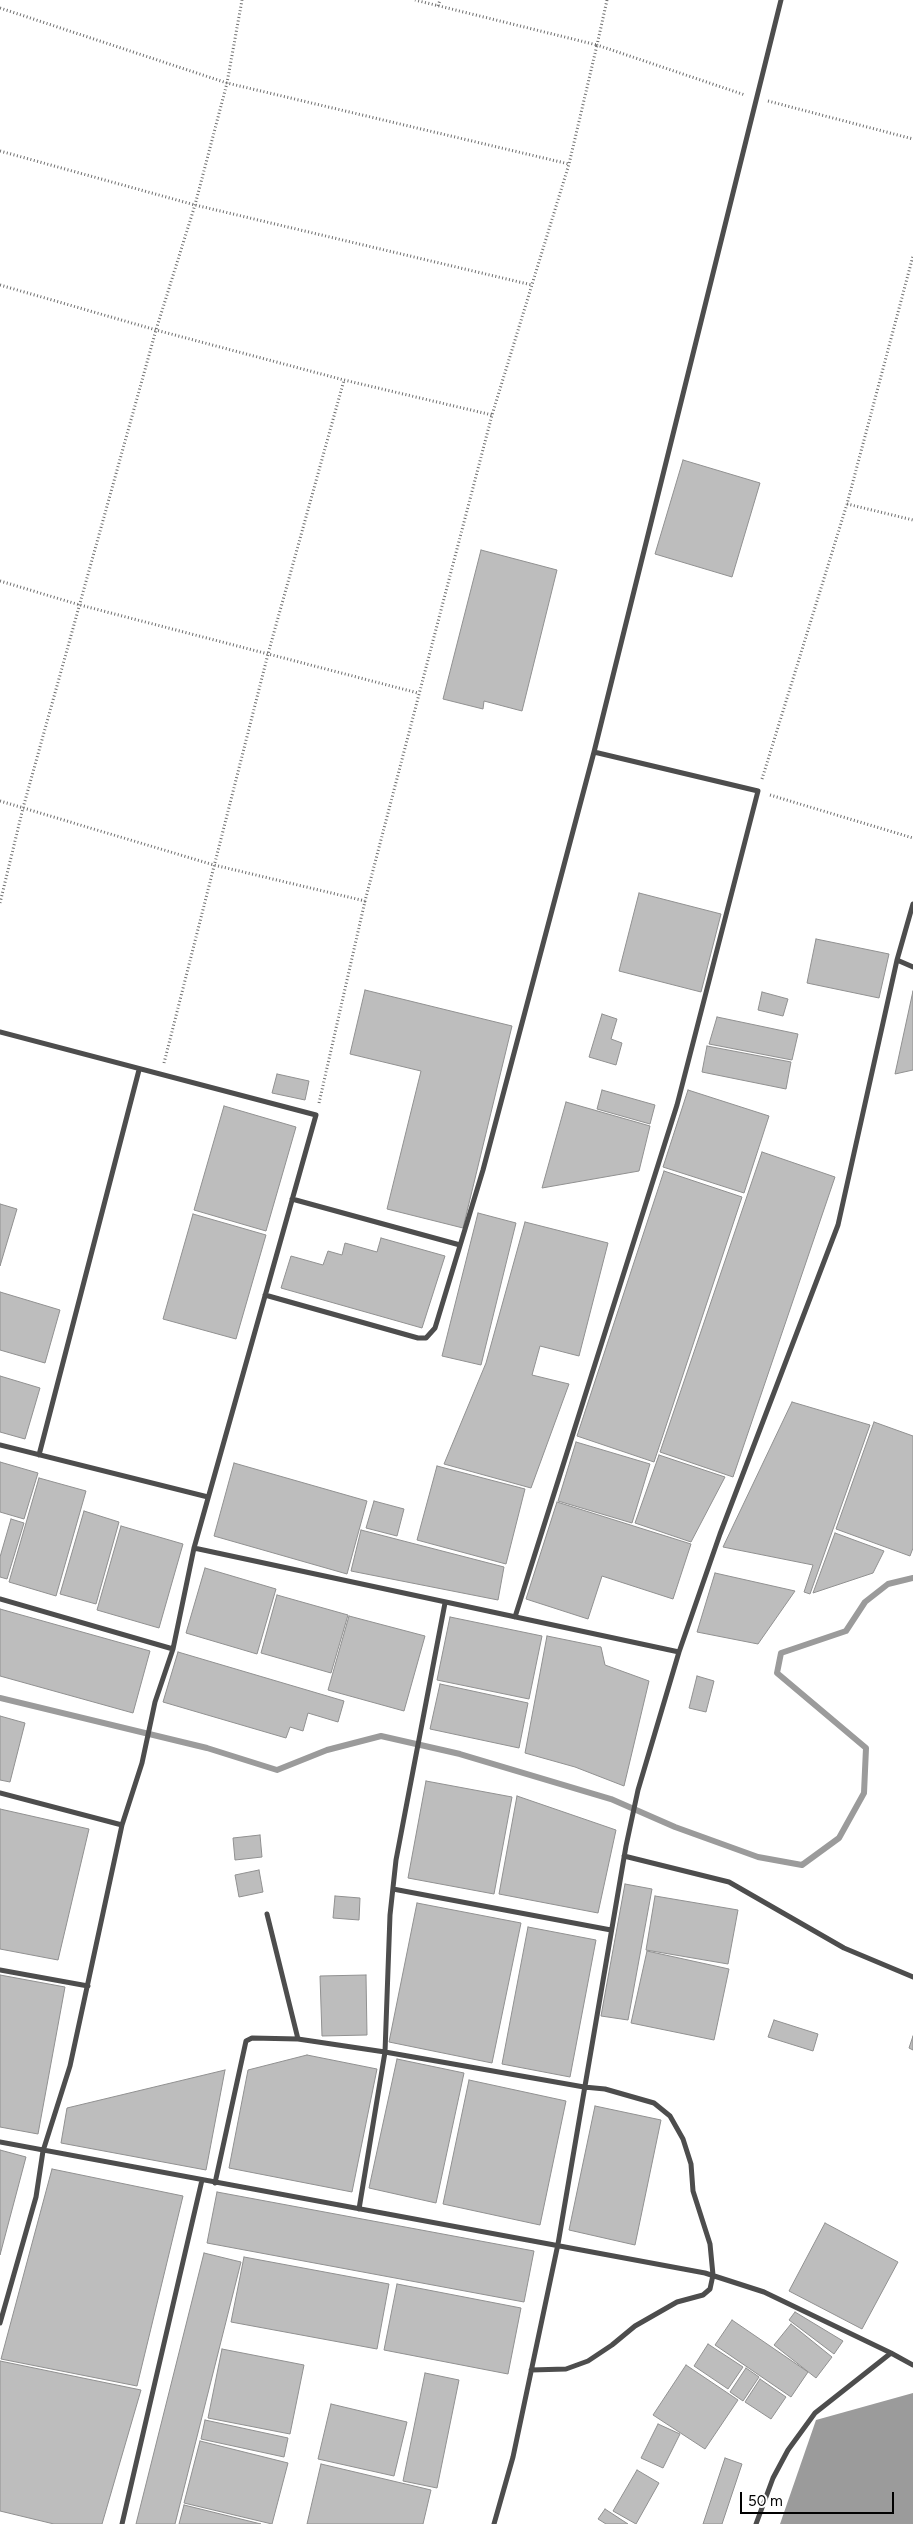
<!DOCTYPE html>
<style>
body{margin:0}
#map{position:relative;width:913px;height:2524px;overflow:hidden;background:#fff;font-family:Figtree,sans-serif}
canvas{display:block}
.scale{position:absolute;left:740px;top:2492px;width:154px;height:22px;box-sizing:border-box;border:2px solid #000;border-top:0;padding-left:6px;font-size:15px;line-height:18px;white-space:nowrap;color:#000;-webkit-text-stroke:4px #fff;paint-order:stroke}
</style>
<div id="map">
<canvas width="913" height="2524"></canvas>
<div class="scale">50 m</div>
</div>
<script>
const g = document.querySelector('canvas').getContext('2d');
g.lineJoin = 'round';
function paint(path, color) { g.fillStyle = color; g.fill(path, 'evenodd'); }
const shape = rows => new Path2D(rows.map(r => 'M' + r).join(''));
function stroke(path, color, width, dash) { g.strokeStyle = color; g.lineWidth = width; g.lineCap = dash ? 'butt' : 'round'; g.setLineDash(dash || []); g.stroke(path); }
paint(shape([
 [913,2393,913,2524,780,2524,816,2420]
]), '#9b9b9b');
stroke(shape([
 [0,1698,207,1748,277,1770,327,1750,381,1736,460,1754,611,1799,675,1827,758,1857,802,1865,839,1838,864,1793,866,1748,777,1673,781,1653,846,1631,865,1602,888,1584,913,1578]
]), '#9b9b9b', 6);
const building = shape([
 [683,460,760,483,732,577,655,554,683,460],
 [481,550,557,570,522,711,484,701,483,709,443,699,481,550],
 [639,893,721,914,701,992,619,971,639,893],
 [816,939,889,954,879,998,807,983,816,939],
 [365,990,512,1026,463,1228,387,1209,421,1071,350,1054,365,990],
 [913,991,913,1070,895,1074,913,991],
 [762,992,788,999,783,1016,758,1010,762,992],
 [602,1014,617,1019,611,1039,622,1043,616,1065,589,1057,602,1014],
 [717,1017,798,1034,792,1060,709,1044,717,1017],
 [707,1046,791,1062,786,1089,702,1072,707,1046],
 [277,1074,309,1081,305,1100,272,1093,277,1074],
 [602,1090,655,1105,650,1124,597,1109,602,1090],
 [688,1090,769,1116,744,1193,663,1167,688,1090],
 [566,1102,650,1126,639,1171,542,1188,566,1102],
 [224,1106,296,1127,266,1231,194,1210,224,1106],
 [762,1152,835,1177,733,1477,660,1452,762,1152],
 [664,1171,742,1197,654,1462,577,1436,664,1171],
 [0,1204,17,1209,0,1266,0,1204],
 [478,1213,516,1223,481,1365,442,1356,478,1213],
 [193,1214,266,1235,236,1339,163,1319,193,1214],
 [525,1222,608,1243,579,1356,540,1346,532,1375,569,1384,531,1488,444,1464,486,1363,525,1222],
 [381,1238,445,1256,422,1328,281,1288,291,1256,323,1265,328,1251,342,1255,345,1243,377,1252,381,1238],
 [0,1292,60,1310,45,1363,0,1350,0,1292],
 [0,1376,40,1388,25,1439,0,1432,0,1376],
 [792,1402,870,1425,810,1594,804,1592,813,1565,723,1547,792,1402],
 [874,1422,913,1436,913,1548,910,1556,836,1529,874,1422],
 [576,1442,650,1464,632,1523,558,1501,576,1442],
 [659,1455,725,1477,691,1542,635,1523,659,1455],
 [0,1462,38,1473,24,1519,0,1512,0,1462],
 [234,1463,367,1501,347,1574,214,1536,234,1463],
 [437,1466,525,1489,506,1564,417,1540,437,1466],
 [39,1478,86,1491,56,1596,9,1582,39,1478],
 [374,1501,404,1509,397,1536,366,1528,374,1501],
 [557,1502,691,1544,673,1599,602,1576,588,1619,526,1599,557,1502],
 [84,1511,119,1522,96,1604,60,1594,84,1511],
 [11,1519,24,1523,7,1579,0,1577,0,1557,11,1519],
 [121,1526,183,1544,159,1628,97,1610,121,1526],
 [361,1530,504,1567,498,1600,351,1571,361,1530],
 [835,1533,884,1551,873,1573,813,1593,835,1533],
 [205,1568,276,1589,257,1654,186,1633,205,1568],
 [715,1573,795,1591,758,1644,697,1632,715,1573],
 [277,1595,348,1615,331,1673,261,1653,277,1595],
 [0,1609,150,1651,133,1713,0,1676,0,1609],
 [349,1616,425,1636,404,1711,328,1690,349,1616],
 [450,1617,542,1636,529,1699,437,1680,450,1617],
 [547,1636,601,1647,605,1665,649,1681,624,1786,575,1767,525,1753,547,1636],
 [178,1652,344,1701,338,1722,308,1713,303,1731,290,1727,286,1738,163,1702,178,1652],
 [697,1676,714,1681,706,1712,689,1708,697,1676],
 [440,1684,528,1703,519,1748,430,1729,440,1684],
 [0,1716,25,1723,10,1782,0,1780,0,1716],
 [426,1781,512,1797,494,1894,408,1878,426,1781],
 [517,1796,616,1830,598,1913,499,1894,517,1796],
 [0,1809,89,1829,58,1960,0,1949,0,1809],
 [260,1835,262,1857,235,1860,233,1838,260,1835],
 [259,1870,263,1892,239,1897,235,1875,259,1870],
 [625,1884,652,1889,628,2020,601,2016,625,1884],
 [335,1896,360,1898,359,1920,333,1918,335,1896],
 [655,1896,738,1910,728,1964,646,1950,655,1896],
 [417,1903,521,1923,492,2063,389,2042,417,1903],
 [528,1927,596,1940,570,2077,502,2064,528,1927],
 [647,1951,729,1969,714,2040,631,2023,647,1951],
 [0,1975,65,1987,38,2134,0,2127,0,1975],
 [366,1975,367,2035,322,2036,320,1976,366,1975],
 [774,2020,818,2034,813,2051,768,2037,774,2020],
 [913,2036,913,2050,909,2048,913,2036],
 [307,2055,377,2069,352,2192,229,2168,248,2070,307,2055],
 [397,2059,464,2073,436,2203,369,2188,397,2059],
 [225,2070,206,2170,61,2143,67,2108,225,2070],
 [469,2080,566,2101,540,2225,443,2204,469,2080],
 [595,2106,661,2120,635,2245,569,2230,595,2106],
 [0,2150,26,2157,0,2255,0,2150],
 [52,2169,183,2196,137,2386,1,2359,52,2169],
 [217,2192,534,2251,524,2302,207,2243,217,2192],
 [825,2223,898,2262,862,2329,789,2291,825,2223],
 [204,2253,241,2262,175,2524,136,2524,204,2253],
 [244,2257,389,2284,377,2349,231,2322,244,2257],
 [397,2284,521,2308,508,2374,384,2350,397,2284],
 [795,2312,843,2341,834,2354,789,2320,795,2312],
 [732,2320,808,2372,791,2397,715,2345,732,2320],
 [791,2324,832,2357,816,2378,774,2345,791,2324],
 [708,2344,743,2367,728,2389,694,2366,708,2344],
 [222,2349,304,2365,290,2434,208,2418,222,2349],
 [0,2361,141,2390,102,2524,54,2524,0,2511,0,2361],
 [686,2365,738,2400,705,2449,653,2415,686,2365],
 [746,2368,759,2377,743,2401,730,2392,746,2368],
 [425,2373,459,2380,437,2488,403,2481,425,2373],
 [760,2379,786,2397,771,2419,745,2402,760,2379],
 [331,2404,407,2422,394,2476,318,2459,331,2404],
 [205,2420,288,2438,284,2457,201,2439,205,2420],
 [658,2424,680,2434,663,2468,641,2458,658,2424],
 [200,2441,288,2463,272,2524,184,2503,200,2441],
 [725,2458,742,2464,722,2524,703,2524,725,2458],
 [321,2464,431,2490,423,2524,307,2524,321,2464],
 [637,2470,659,2483,636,2524,613,2511,637,2470],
 [184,2505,261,2524,179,2524,184,2505],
 [605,2509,628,2524,606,2524,598,2519,605,2509]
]);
paint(building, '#bdbdbd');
stroke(building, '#919191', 1);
stroke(shape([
 [607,0,597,45,745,95],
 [438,6,440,0],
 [0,8,227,83,569,164],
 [768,101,913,139],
 [0,151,195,205,532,285],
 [0,285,156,330,344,380,492,415],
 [847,504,913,520],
 [0,581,80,605,418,693],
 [762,779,847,504,913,256],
 [770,795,913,838],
 [0,801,214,865,365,901,492,415,569,164,597,45,415,0],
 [0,903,23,808,156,330,195,205,227,83,242,0],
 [164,1063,268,654,344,380],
 [319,1103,365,901]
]), '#6f6f6f', 3, [1, 2.5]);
stroke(shape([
 [897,960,913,967],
 [0,1032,316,1115,194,1548],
 [292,1199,460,1245],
 [265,1295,418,1338,426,1338,435,1328,483,1170,594,752,781,0],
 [0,1445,208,1497],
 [39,1455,139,1070],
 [0,1599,173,1649,155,1702,142,1763,122,1825,70,2066,43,2151,36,2197,0,2323],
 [515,1617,677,1105,758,791,594,752],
 [173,1649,194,1548,679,1652,638,1790,626,1846,558,2244,513,2457,494,2524],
 [679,1652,720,1534,838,1225,897,960,913,904],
 [0,1793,122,1825],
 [624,1856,729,1882,844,1948,913,1977],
 [393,1889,611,1930],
 [267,1914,298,2039],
 [0,1970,88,1986],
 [0,2142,705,2273,764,2292,891,2353],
 [215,2183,246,2041,252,2038,298,2039,385,2052,390,1915,396,1860,445,1603],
 [359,2209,385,2052,584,2087,605,2089,654,2103,670,2116,683,2139,691,2164,693,2191,710,2244,713,2275,710,2289,703,2295,677,2302,635,2326,612,2345,588,2361,566,2369,531,2370],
 [122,2524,202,2180],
 [756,2524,773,2478,788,2450,815,2413,891,2353,913,2365]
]), '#4d4d4d', 5);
</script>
